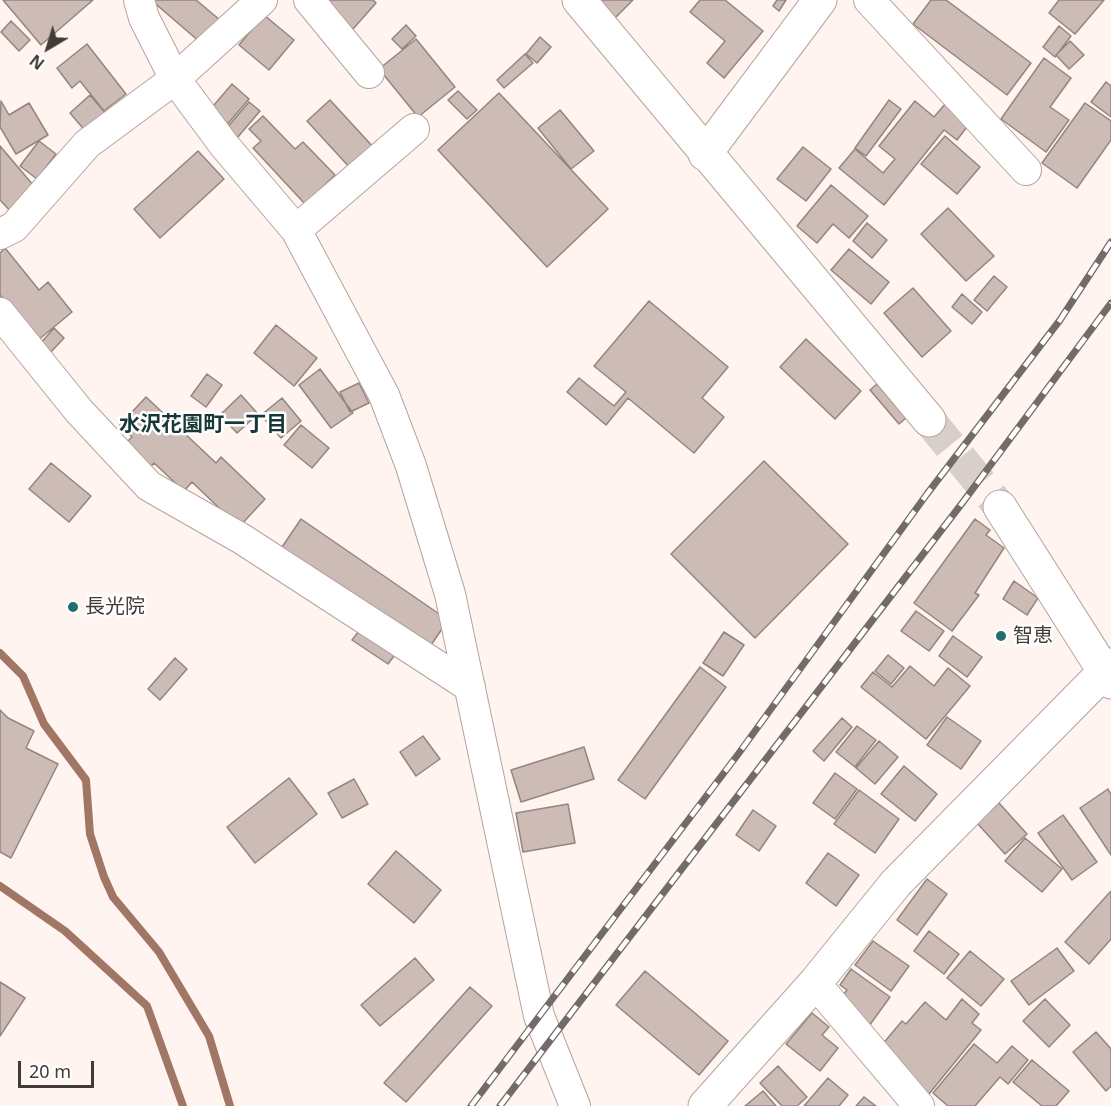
<!DOCTYPE html>
<meta charset="utf-8">
<style>
body{margin:0}
#map{position:relative;width:1111px;height:1106px;overflow:hidden;background:#fff4ef;font-family:"Noto Sans",sans-serif}
canvas{display:block}
.north{position:absolute;left:18px;top:18px;width:60px;height:60px;-webkit-text-stroke:4px #fff;paint-order:stroke;rotate:218deg;font-size:16px;font-weight:700;line-height:24px;text-align:center;color:#413a37}
.north::after{content:'';display:block;margin:auto;width:21px;height:27px;background:#413a37;clip-path:polygon(50% 0,100% 100%,50% 72%,0 100%)}
.scale{position:absolute;left:18px;top:1061px;width:76px;height:27px;box-sizing:border-box;border:3px solid #413a37;border-top:0;padding-left:8px;font-size:18px;line-height:21px;white-space:nowrap;color:#413a37;-webkit-text-stroke:4px #fff;paint-order:stroke}
</style>
<div id="map">
<canvas width="1111" height="1106"></canvas>
<div class="north">N</div>
<div class="scale">20 m</div>
</div>
<script>
const g = document.querySelector('canvas').getContext('2d');
g.lineJoin = 'round';
const shape = rows => new Path2D(rows.map(r => 'M' + r).join(''));
function stroke(path, color, width, dash) { g.strokeStyle = color; g.lineWidth = width; g.lineCap = dash ? 'butt' : 'round'; g.setLineDash(dash || []); g.stroke(path); }
function paint(path, color) { g.fillStyle = color; g.fill(path, 'evenodd'); }
function write(font, color, halo, rows, align = 'center') {
  g.font = font + ' "Noto Sans","Noto Sans JP",sans-serif'; g.lineWidth = 5; g.setLineDash([]); g.textBaseline = 'middle'; g.strokeStyle = halo; g.fillStyle = color; for (const [text, x, y, turn = 0] of rows) {
    g.save(); g.translate(x, y); g.rotate((+turn || 0) * Math.PI / 180); g.textAlign = isNaN(turn) ? turn : align; if (halo) g.strokeText(text, 0, 0); g.fillText(text, 0, 0); g.restore();
  }
}
stroke(shape([
 [0,653,23,676,44,724,86,780,90,834,104,877,113,897,159,952,209,1036,230,1106],
 [0,886,65,931,147,1006,183,1106]
]), '#a17665', 8);
const building = shape([
 [3,0,93,0,41,45,3,0],
 [151,0,196,0,220,20,201,43,151,0],
 [321,0,373,0,376,3,353,29,321,0],
 [591,0,633,0,612,21,591,0],
 [700,0,725,0,763,31,724,78,707,63,725,41,690,12,700,0],
 [777,0,786,0,779,11,773,6,777,0],
 [931,0,946,0,1031,63,1007,95,913,24,931,0],
 [1059,0,1104,0,1075,34,1049,13,1059,0],
 [264,15,294,40,269,70,239,45,264,15],
 [11,21,30,40,19,51,1,32,11,21],
 [406,25,416,36,402,49,392,39,406,25],
 [1059,26,1071,36,1055,57,1043,47,1059,26],
 [540,37,551,47,537,63,526,54,540,37],
 [416,39,455,87,418,117,379,69,416,39],
 [1070,41,1084,55,1069,69,1056,55,1070,41],
 [87,44,126,94,104,111,80,81,72,88,57,68,87,44],
 [525,54,533,63,504,88,497,80,525,54],
 [1044,58,1071,78,1050,107,1069,120,1046,152,1001,119,1044,58],
 [1106,82,1111,86,1111,117,1091,102,1106,82],
 [232,84,249,99,225,127,208,112,232,84],
 [458,91,477,110,467,119,448,100,458,91],
 [499,93,608,209,547,267,438,150,499,93],
 [90,95,107,115,87,133,70,113,90,95],
 [330,100,375,149,352,170,307,121,330,100],
 [889,100,901,109,866,156,855,148,889,100],
 [1,101,9,115,29,103,48,135,16,154,0,127,1,101],
 [915,101,934,117,946,103,970,123,957,140,944,130,884,205,839,168,855,149,883,173,895,159,879,146,915,101],
 [249,102,260,111,237,138,226,129,249,102],
 [1085,103,1111,121,1111,140,1077,188,1042,163,1085,103],
 [560,110,594,151,571,169,538,128,560,110],
 [263,116,295,149,303,142,335,175,305,204,253,148,261,141,249,129,263,116],
 [945,136,980,167,957,194,921,164,945,136],
 [39,141,56,154,37,179,20,166,39,141],
 [0,146,39,192,13,214,0,200,0,146],
 [803,147,831,169,806,201,777,179,803,147],
 [198,151,224,179,160,238,134,209,198,151],
 [831,185,868,216,849,238,833,224,817,243,797,226,831,185],
 [948,208,994,256,966,281,921,234,948,208],
 [867,223,887,240,872,258,853,241,867,223],
 [5,248,39,290,48,282,72,312,37,341,0,295,0,253,5,248],
 [849,249,889,282,871,304,831,270,849,249],
 [994,276,1007,287,987,311,974,300,994,276],
 [913,288,951,331,922,357,884,313,913,288],
 [962,294,982,312,972,324,952,307,962,294],
 [649,301,728,367,702,398,724,417,694,453,628,398,606,425,567,392,579,378,614,406,626,392,594,366,649,301],
 [276,325,317,358,294,386,254,353,276,325],
 [54,328,64,338,49,354,39,345,54,328],
 [806,339,861,391,835,419,780,367,806,339],
 [320,369,353,413,331,428,299,385,320,369],
 [207,374,222,385,206,407,191,396,207,374],
 [359,383,369,403,350,412,340,392,359,383],
 [877,384,906,418,899,424,870,390,877,384],
 [241,395,258,414,237,433,220,415,241,395],
 [146,397,216,463,221,457,265,499,239,527,192,482,184,491,154,463,146,472,121,448,132,437,120,425,146,397],
 [282,398,301,421,281,438,261,415,282,398],
 [301,425,329,448,312,468,284,445,301,425],
 [764,461,848,544,755,638,671,554,764,461],
 [51,463,91,496,69,522,29,489,51,463],
 [301,519,448,620,427,651,280,550,301,519],
 [975,519,990,530,986,535,1004,548,975,593,979,595,952,631,914,603,975,519],
 [1014,581,1038,598,1027,615,1003,599,1014,581],
 [916,611,944,631,929,651,901,631,916,611],
 [362,627,397,652,388,664,352,640,362,627],
 [724,632,744,645,723,676,703,663,724,632],
 [953,636,982,657,967,677,939,656,953,636],
 [888,655,904,668,891,684,875,671,888,655],
 [175,658,187,669,160,700,148,689,175,658],
 [910,666,934,686,948,668,970,686,926,739,861,687,873,672,892,687,910,666],
 [700,667,726,687,645,799,618,780,700,667],
 [0,710,8,718,34,731,26,748,58,764,11,858,0,852,0,710],
 [947,717,981,741,961,769,927,745,947,717],
 [842,718,852,727,824,761,813,751,842,718],
 [857,726,876,740,855,767,836,752,857,726],
 [423,736,440,759,416,776,400,752,423,736],
 [879,741,898,757,875,784,856,768,879,741],
 [584,747,594,779,521,802,511,770,584,747],
 [904,766,937,794,915,821,881,794,904,766],
 [835,773,857,789,835,819,813,803,835,773],
 [289,778,317,814,255,863,227,827,289,778],
 [354,779,368,804,342,818,328,793,354,779],
 [1108,789,1111,795,1111,855,1080,808,1108,789],
 [859,790,899,819,875,853,834,824,859,790],
 [999,803,1027,834,1005,854,977,823,999,803],
 [568,804,575,843,523,852,516,813,568,804],
 [753,810,776,826,759,851,736,835,753,810],
 [1063,815,1097,862,1072,880,1038,833,1063,815],
 [1025,838,1062,869,1042,892,1005,861,1025,838],
 [396,851,441,890,414,923,368,884,396,851],
 [828,853,859,875,836,906,806,883,828,853],
 [927,879,947,894,917,935,897,920,927,879],
 [1111,891,1111,939,1089,964,1065,942,1111,891],
 [929,931,959,954,944,974,914,951,929,931],
 [873,941,909,966,891,991,855,965,873,941],
 [1057,948,1074,971,1029,1005,1011,981,1057,948],
 [970,951,1004,979,981,1006,947,978,970,951],
 [415,958,434,980,380,1026,361,1005,415,958],
 [851,969,890,997,869,1026,837,1003,847,990,840,985,851,969],
 [645,971,728,1041,699,1075,616,1005,645,971],
 [0,982,25,998,0,1036,0,982],
 [470,987,492,1006,406,1102,384,1083,470,987],
 [962,999,979,1014,972,1023,981,1030,929,1094,876,1052,902,1021,906,1024,925,1002,946,1020,962,999],
 [1045,999,1070,1025,1049,1047,1023,1021,1045,999],
 [812,1013,829,1027,822,1035,838,1048,820,1071,786,1044,812,1013],
 [1096,1032,1111,1049,1111,1086,1106,1091,1073,1052,1096,1032],
 [974,1044,997,1063,1012,1046,1028,1060,1008,1084,1000,1077,975,1106,948,1106,933,1093,974,1044],
 [1032,1060,1069,1091,1056,1106,1042,1106,1013,1082,1032,1060],
 [778,1066,807,1097,797,1106,782,1106,760,1083,778,1066],
 [828,1078,848,1095,839,1106,804,1106,828,1078],
 [763,1091,776,1106,745,1106,763,1091],
 [864,1097,876,1106,856,1106,864,1097]
]);
paint(building, '#cdbbb5');
stroke(building, '#95857f', 1.5);
stroke(shape([
 [929,420,1000,507]
]), '#d9cfca', 33, [33, 16]);
const minor = shape([
 [139,0,144,18,175,79,224,145,296,230,384,395,411,466,450,594,539,1016,575,1106],
 [309,0,369,73],
 [869,0,1026,170],
 [296,230,414,129],
 [0,234,14,227,87,144,175,79,262,0],
 [0,313,79,411,149,486,242,539,470,687],
 [815,983,919,1106]
]);
const tertiary = shape([
 [579,0,929,420],
 [705,154,820,0],
 [1000,507,1111,682],
 [705,1106,815,983,896,883,1111,665]
]);
stroke(minor, '#b5a49e', 32);
stroke(tertiary, '#b5a49e', 35);
stroke(minor, '#fff', 30);
stroke(tertiary, '#fff', 33);
const rail = shape([
 [471,1106,739,753,927,494,1060,320,1111,242],
 [500,1106,963,502,1111,303]
]);
stroke(rail, '#736b67', 7);
stroke(rail, '#fff', 4.5, [14]);
for (const [x, y, r, color] of [
 [73,607,6,"#236e6c"],
 [1001,636,6,"#236e6c"]
]) { const dot = new Path2D(); dot.arc(x, y, r, 0, 2 * Math.PI); g.fillStyle = color; g.fill(dot); stroke(dot, '#fff', 2); }
write('20px', '#413a37', '#fff', [
 ["長光院",85,607],
 ["智恵",1013,636]
], 'left');
write('bold 21px', '#163937', '#fff', [
 ["水沢花園町一丁目",203,425]
]);
</script>
